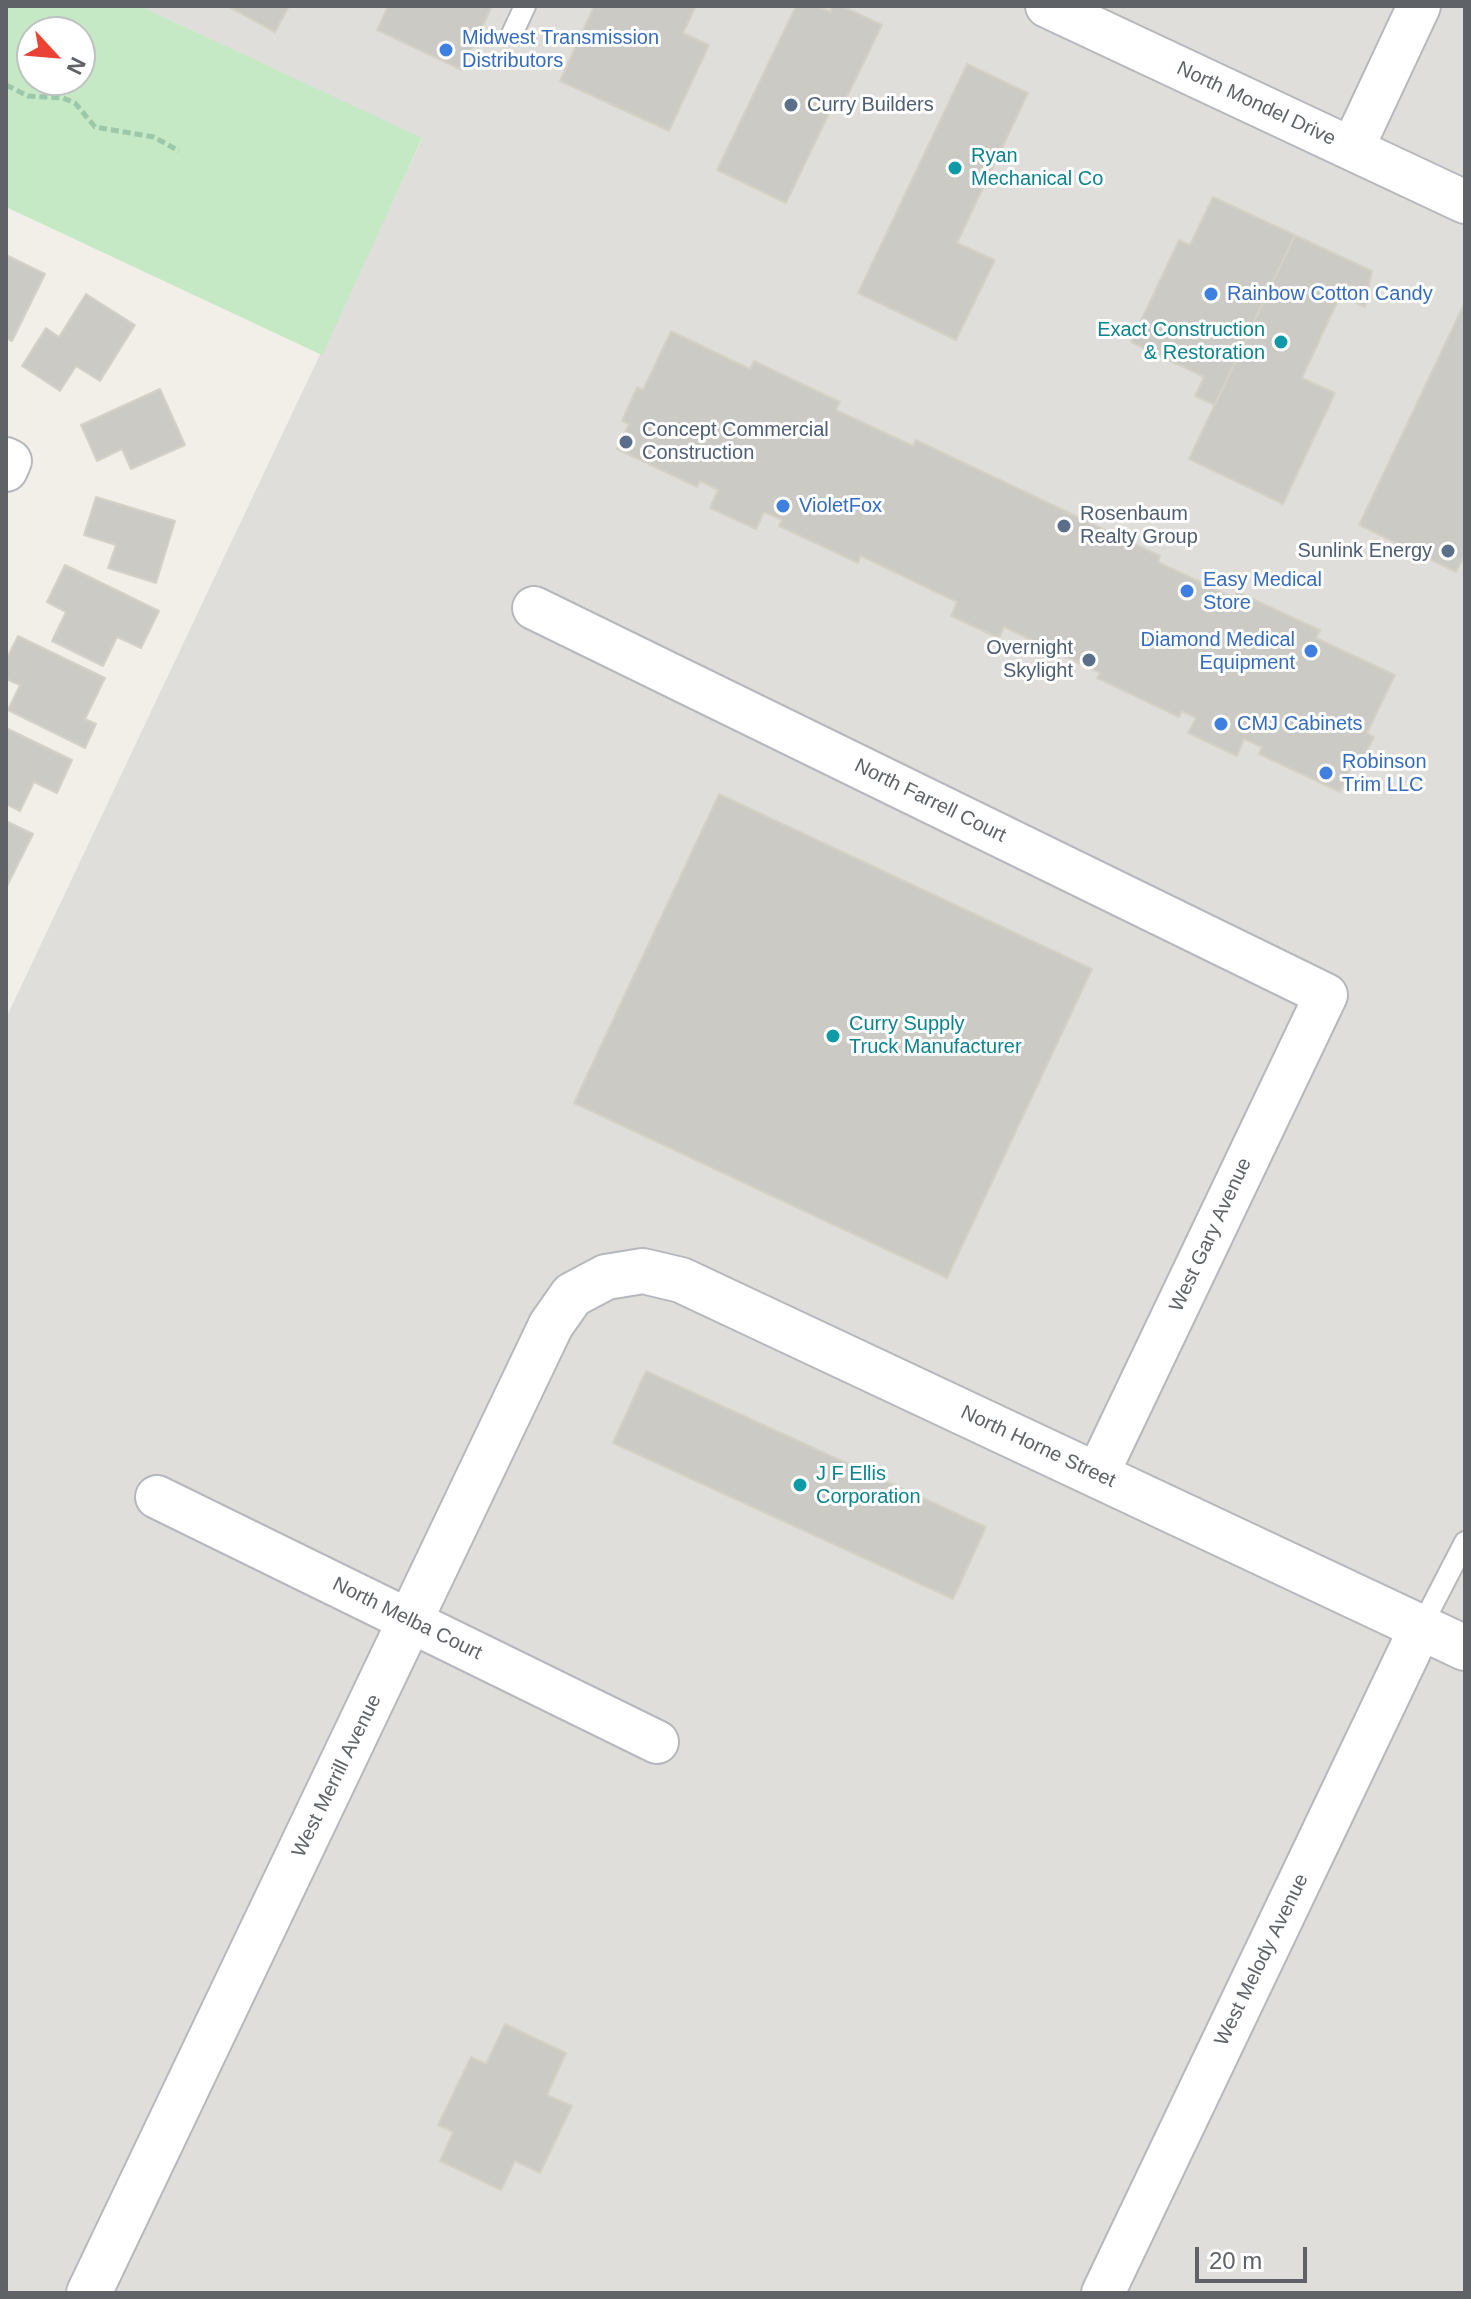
<!DOCTYPE html>
<style>
body{margin:0}
#map{position:relative;width:1471px;height:2299px;overflow:hidden;background:#f1efe8;font-family:Helvetica,sans-serif}
canvas{display:block}
.frame{position:absolute;inset:0;border:8px solid #5f6368;pointer-events:none}
.north{position:absolute;left:16px;top:16px;width:80px;height:80px;box-sizing:border-box;background:#fff;border:2px solid #bfc1c3;border-radius:50%;rotate:116deg;font-size:22px;font-weight:700;line-height:32px;text-align:center;color:#5f6368}
.north::after{content:'';display:block;margin:auto;width:28px;height:36px;background:#ea4335;clip-path:polygon(50% 0,100% 100%,50% 72%,0 100%)}
.scale{position:absolute;left:1195px;top:2247px;width:112px;height:36px;box-sizing:border-box;border:4px solid #5f6368;border-top:0;padding-left:10px;font-size:24px;line-height:28px;white-space:nowrap;color:#5f6368;-webkit-text-stroke:6px #fff;paint-order:stroke}
</style>
<div id="map">
<canvas width="1471" height="2299"></canvas>
<div class="frame"></div>
<div class="north">N</div>
<div class="scale">20 m</div>
</div>
<script>
const g = document.querySelector('canvas').getContext('2d');
g.lineJoin = 'round';
function paint(path, color) { g.fillStyle = color; g.fill(path, 'evenodd'); }
const shape = rows => new Path2D(rows.map(r => 'M' + r).join(''));
function stroke(path, color, width, dash) { g.strokeStyle = color; g.lineWidth = width; g.lineCap = dash ? 'butt' : 'round'; g.setLineDash(dash || []); g.stroke(path); }
function write(font, color, halo, rows, align = 'center') {
  g.font = font + ' Helvetica,sans-serif'; g.lineWidth = 6; g.setLineDash([]); g.textBaseline = 'middle'; g.strokeStyle = halo; g.fillStyle = color; for (const [text, x, y, turn = 0] of rows) {
    g.save(); g.translate(x, y); g.rotate((+turn || 0) * Math.PI / 180); g.textAlign = isNaN(turn) ? turn : align; if (halo) g.strokeText(text, 0, 0); g.fillText(text, 0, 0); g.restore();
  }
}
paint(shape([
 [140,6,1465,6,1465,2293,6,2293,6,1018,422,139]
]), '#e0deda');
paint(shape([
 [6,6,140,6,422,138,322,355,6,207],
 [32,32,80,32,80,80,32,80]
]), '#c5e8c5');
const building = shape([
 [227,6,289,6,275,32,227,6],
 [388,6,492,6,462,70,377,30,388,6],
 [594,6,696,6,683,33,709,45,669,131,560,81,594,6],
 [796,6,818,6,830,12,833,6,842,6,882,25,842,107,834,103,786,203,717,170,796,6],
 [967,64,1028,93,957,243,995,260,956,340,858,293,967,64],
 [1213,197,1295,235,1215,405,1195,396,1204,377,1131,342,1179,240,1190,245,1213,197],
 [1295,235,1372,271,1365,307,1340,296,1302,378,1335,393,1283,504,1189,459,1295,235],
 [6,255,45,274,12,341,6,338,6,255],
 [86,294,135,325,100,381,76,366,60,391,22,366,46,328,59,337,86,294],
 [1465,302,1465,554,1456,572,1359,525,1465,302],
 [671,331,750,369,754,361,840,402,836,410,913,446,916,440,1160,556,1158,562,1234,598,1237,592,1320,630,1316,638,1395,675,1367,733,1374,737,1360,766,1353,763,1340,792,1259,754,1262,747,1244,739,1237,756,1188,733,1196,718,1182,711,1179,717,1097,678,1100,673,1004,627,999,638,951,616,957,602,861,556,858,563,779,526,782,520,764,512,756,529,710,508,718,490,700,481,697,487,617,449,629,424,622,421,637,387,643,390,671,331],
 [160,389,185,445,131,469,122,449,97,461,81,425,160,389],
 [96,497,175,521,156,583,108,568,116,545,84,535,96,497],
 [65,565,159,611,141,648,117,637,103,666,52,641,66,612,47,602,65,565],
 [18,636,105,678,85,719,96,724,85,748,8,710,20,685,6,679,6,660,18,636],
 [6,728,72,760,57,793,34,782,20,811,6,804,6,728],
 [719,794,1092,969,947,1278,574,1103,719,794],
 [6,821,33,834,6,888,6,821],
 [646,1371,986,1527,953,1599,613,1443,646,1371],
 [505,2024,566,2053,547,2095,572,2106,540,2173,515,2161,501,2190,440,2161,453,2132,438,2125,471,2057,486,2064,505,2024]
]);
paint(building, '#cccac5');
stroke(building, '#d6d1c6', 2);
const service = shape([
 [512,34,525,6],
 [1421,1627,1465,1542]
]);
const minor = shape([
 [1047,6,1465,202],
 [1352,149,1419,6],
 [6,459,10,461,6,470],
 [534,608,1326,995,1097,1475],
 [157,1497,657,1742],
 [1103,2293,1421,1627]
]);
const tertiary = shape([
 [89,2293,551,1325,572,1295,606,1277,643,1271,681,1280,1465,1648]
]);
stroke(service, '#b5b8bc', 24);
stroke(minor, '#b5b8bc', 46);
stroke(tertiary, '#b5b8bc', 48);
stroke(shape([
 [6,85,28,96,63,98,75,103,95,127,154,137,179,151]
]), '#9cc7a9', 5, [8, 4]);
stroke(service, '#fff', 20);
stroke(minor, '#fff', 42);
stroke(tertiary, '#fff', 44);
for (const [x, y, r, color] of [
 [446,50,8,"#3f7fe0"],
 [791,105,8,"#5c6f8a"],
 [955,168,8,"#0f9aa8"],
 [1211,294,8,"#3f7fe0"],
 [1281,342,8,"#0f9aa8"],
 [626,442,8,"#5c6f8a"],
 [783,506,8,"#3f7fe0"],
 [1064,526,8,"#5c6f8a"],
 [1448,551,8,"#5c6f8a"],
 [1187,591,8,"#3f7fe0"],
 [1311,651,8,"#3f7fe0"],
 [1089,660,8,"#5c6f8a"],
 [1221,724,8,"#3f7fe0"],
 [1326,773,8,"#3f7fe0"],
 [833,1036,8,"#0f9aa8"],
 [800,1485,8,"#0f9aa8"]
]) { const dot = new Path2D(); dot.arc(x, y, r, 0, 2 * Math.PI); g.fillStyle = color; g.fill(dot); stroke(dot, '#fff', 3); }
write('20px', '#366cbe', '#fff', [
 ["Midwest Transmission",462,38],
 ["Distributors",462,61],
 ["Rainbow Cotton Candy",1227,294],
 ["VioletFox",799,506],
 ["Easy Medical",1203,580],
 ["Store",1203,603],
 ["Diamond Medical",1295,640,"right"],
 ["Equipment",1295,663,"right"],
 ["CMJ Cabinets",1237,724],
 ["Robinson",1342,762],
 ["Trim LLC",1342,785]
], 'left');
write('20px', '#5f6368', '#fff', [
 ["North Mondel Drive",1256,104,25],
 ["North Farrell Court",930,801,26],
 ["West Gary Avenue",1211,1235,-65],
 ["North Horne Street",1038,1447,25],
 ["North Melba Court",407,1619,26],
 ["West Merrill Avenue",337,1776,-64],
 ["West Melody Avenue",1262,1960,-64]
]);
write('20px', '#4e5e75', '#fff', [
 ["Curry Builders",807,105],
 ["Concept Commercial",642,430],
 ["Construction",642,453],
 ["Rosenbaum",1080,514],
 ["Realty Group",1080,537],
 ["Sunlink Energy",1432,551,"right"],
 ["Overnight",1073,648,"right"],
 ["Skylight",1073,671,"right"]
], 'left');
write('20px', '#0d838f', '#fff', [
 ["Ryan",971,156],
 ["Mechanical Co",971,179],
 ["Exact Construction",1265,330,"right"],
 ["& Restoration",1265,353,"right"],
 ["Curry Supply",849,1024],
 ["Truck Manufacturer",849,1047],
 ["J F Ellis",816,1474],
 ["Corporation",816,1497]
], 'left');
</script>
